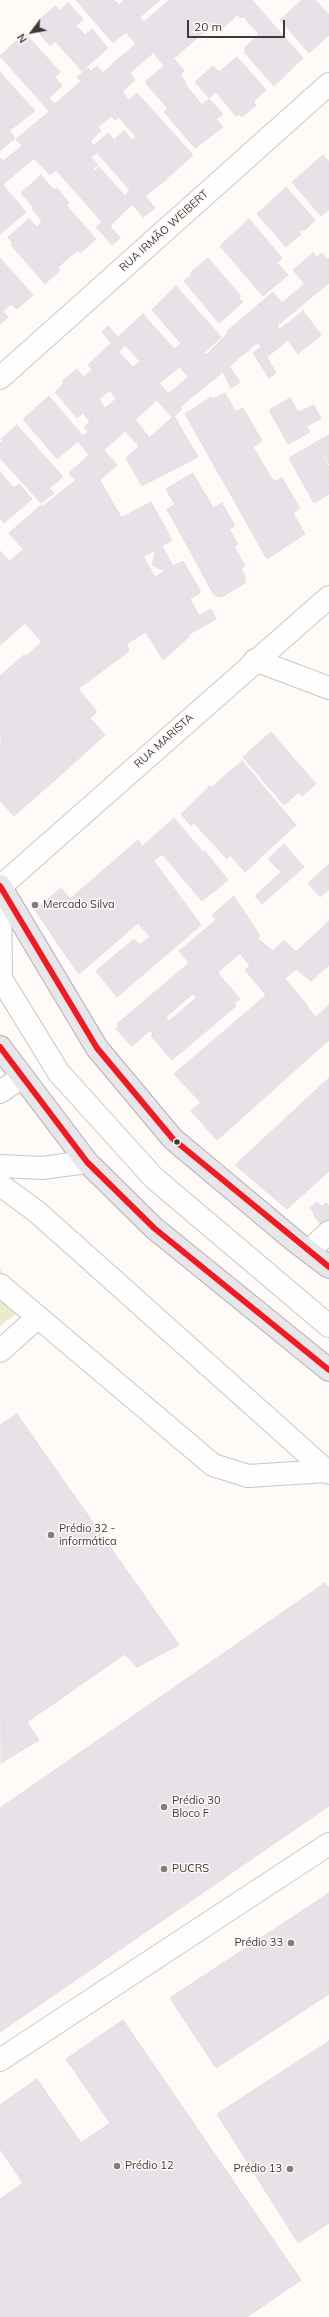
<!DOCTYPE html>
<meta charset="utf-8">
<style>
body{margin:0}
#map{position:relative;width:329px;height:2317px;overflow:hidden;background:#fdfaf8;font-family:Mulish,sans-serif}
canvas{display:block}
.north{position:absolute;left:12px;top:12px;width:40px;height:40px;-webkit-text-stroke:3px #fef9f7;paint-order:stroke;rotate:238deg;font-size:11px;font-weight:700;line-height:16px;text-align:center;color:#3e3a37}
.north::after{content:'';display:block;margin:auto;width:14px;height:18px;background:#3e3a37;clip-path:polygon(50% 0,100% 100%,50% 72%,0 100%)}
.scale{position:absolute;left:187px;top:20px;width:98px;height:18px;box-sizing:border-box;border:2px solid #3e3a37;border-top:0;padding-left:5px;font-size:12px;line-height:14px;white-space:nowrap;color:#3e3a37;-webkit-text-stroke:3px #fef9f7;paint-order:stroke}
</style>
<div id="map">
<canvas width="329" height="2317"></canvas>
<div class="north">N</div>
<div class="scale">20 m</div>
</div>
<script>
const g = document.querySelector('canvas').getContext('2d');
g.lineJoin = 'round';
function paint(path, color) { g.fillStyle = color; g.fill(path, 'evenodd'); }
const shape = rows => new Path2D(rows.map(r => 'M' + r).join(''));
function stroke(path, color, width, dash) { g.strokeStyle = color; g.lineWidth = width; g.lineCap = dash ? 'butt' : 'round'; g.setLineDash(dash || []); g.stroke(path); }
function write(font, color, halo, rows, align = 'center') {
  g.font = font + ' Mulish,sans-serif'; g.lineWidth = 3; g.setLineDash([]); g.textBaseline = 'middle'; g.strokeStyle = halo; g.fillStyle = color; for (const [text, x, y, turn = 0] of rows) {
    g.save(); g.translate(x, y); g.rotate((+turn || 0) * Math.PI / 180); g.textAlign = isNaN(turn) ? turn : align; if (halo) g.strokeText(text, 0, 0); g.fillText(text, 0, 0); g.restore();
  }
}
paint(shape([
 [0,1268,22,1309,0,1326]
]), '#e8ecca');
const building = shape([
 [76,0,114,0,119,5,124,0,163,44,130,73,118,59,136,44,126,32,113,43,76,0],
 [124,0,160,0,140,17,124,0],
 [169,0,183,0,196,15,163,44,144,22,169,0],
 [183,0,214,0,196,15,183,0],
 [214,0,252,0,303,58,274,86,244,52,246,50,244,48,259,34,243,16,241,18,237,15,217,33,199,13,214,0],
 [302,0,315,0,329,15,329,35,309,53,280,20,302,0],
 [68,3,83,19,76,26,85,35,92,29,108,48,82,71,55,41,50,46,35,28,40,24,38,21,55,6,59,11,68,3],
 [199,13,211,26,174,58,163,45,199,13],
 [25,33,60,72,55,77,62,86,49,98,55,104,81,81,98,102,66,130,0,56,25,33],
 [163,45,184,71,180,75,186,82,185,84,202,105,209,99,223,114,216,119,223,127,195,148,164,112,168,109,145,82,164,66,154,53,163,45],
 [237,57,266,90,253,102,256,105,242,117,239,114,236,116,216,92,209,98,195,82,213,66,219,72,237,57],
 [118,59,130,73,98,102,77,77,88,68,91,71,97,66,103,73,118,59],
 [0,72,35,111,9,131,0,120,0,72],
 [130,73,135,80,122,92,129,100,137,93,193,155,166,179,133,140,136,137,119,117,115,120,98,102,130,73],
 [98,102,111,116,98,127,101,131,90,141,94,145,92,147,98,152,91,157,66,129,98,102],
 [49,112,66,130,33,159,16,139,49,112],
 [0,120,15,138,0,151,0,120],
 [66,130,98,165,93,169,95,171,99,167,132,204,110,226,120,238,112,245,96,227,102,222,56,170,50,175,34,158,66,130],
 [124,131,167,179,145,196,155,208,143,217,125,196,130,190,92,147,108,133,114,140,124,131],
 [22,146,33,159,0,187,0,158,3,161,22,146],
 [323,155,329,162,329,209,321,216,292,182,323,155],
 [41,175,54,190,57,188,69,203,67,206,96,239,80,253,78,250,67,259,38,226,42,221,32,209,34,208,21,193,41,175],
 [3,185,26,212,0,234,0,187,3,185],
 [286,187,315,220,304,231,302,230,299,233,301,234,286,247,257,214,286,187],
 [29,219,37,227,38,226,67,259,58,267,60,270,45,284,11,245,13,244,8,237,29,219],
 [249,219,282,258,277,263,288,275,263,296,220,246,249,219],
 [313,253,317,257,322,253,328,260,329,258,329,283,314,295,293,270,313,253],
 [0,258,33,295,17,309,11,304,3,311,0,308,0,258],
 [208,258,241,296,239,298,243,302,219,323,184,281,192,274,191,272,208,258],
 [304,284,314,295,277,326,259,304,273,292,282,303,304,284],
 [176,286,221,337,204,353,206,355,228,333,245,353,213,380,152,310,176,286],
 [259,304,277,326,245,353,227,331,259,304],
 [0,308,8,317,0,324,0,308],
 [303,311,321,335,298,354,288,340,267,357,258,342,277,326,280,329,303,311],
 [143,314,174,349,181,343,213,380,180,407,168,394,188,377,180,367,159,383,118,337,143,314],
 [108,326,125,345,119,352,133,367,140,362,182,409,175,416,172,417,157,400,135,420,88,365,111,343,102,332,108,326],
 [261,347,276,373,269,378,253,353,261,347],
 [229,366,240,382,231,388,223,372,229,366],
 [77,369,83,377,92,370,109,391,99,399,105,408,116,399,136,421,104,450,84,427,90,422,83,413,77,418,55,392,64,383,62,381,77,369],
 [225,393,236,412,243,408,262,441,253,447,274,482,282,478,300,508,293,513,305,534,267,559,185,414,211,397,213,399,225,393],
 [49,396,83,436,88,432,117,465,86,492,69,473,89,455,78,441,57,459,23,419,49,396],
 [290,398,310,432,288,444,269,410,290,398],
 [314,405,321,419,306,426,299,412,314,405],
 [174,416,198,457,142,486,126,458,174,416],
 [136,421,149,437,139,446,125,431,136,421],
 [17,425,63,477,49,488,54,493,41,503,0,458,0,443,3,440,1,439,17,425],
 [329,435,329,464,316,442,329,435],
 [315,443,329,467,329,494,314,503,289,458,315,443],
 [0,472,14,488,19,484,32,499,4,523,0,518,0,472],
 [193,473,213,508,203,513,216,537,229,529,238,544,234,546,245,566,241,569,245,576,245,583,222,597,214,595,167,509,175,505,166,489,193,473],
 [76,480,86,492,54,521,42,507,76,480],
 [100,480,189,637,163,660,146,632,99,661,29,545,100,480],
 [151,502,172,540,162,546,173,566,183,561,201,592,173,609,155,577,165,571,152,565,155,554,154,551,143,556,121,518,151,502],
 [222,503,235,526,216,537,203,513,222,503],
 [41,505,54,521,23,549,9,533,41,505],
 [29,545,98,658,59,693,25,657,42,642,25,623,0,645,0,569,29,545],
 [0,551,9,561,0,569,0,551],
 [190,599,199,616,211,609,216,619,188,635,173,609,190,599],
 [127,644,129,651,78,689,97,712,90,718,64,688,98,658,99,661,127,644],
 [24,655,59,693,1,744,0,676,24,655],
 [64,688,105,735,64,772,22,726,64,688],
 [22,726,64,772,14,816,0,801,0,745,22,726],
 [271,732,316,784,302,796,299,792,284,805,243,757,271,732],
 [242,761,296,825,275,844,221,779,242,761],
 [221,779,275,844,245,872,230,855,227,859,194,823,191,826,181,814,210,786,212,788,221,779],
 [174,818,203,852,205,851,228,880,202,901,162,854,153,861,143,846,174,818],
 [138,840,155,863,60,947,35,910,61,888,70,899,138,840],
 [284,844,304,867,262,904,255,896,281,872,268,859,284,844],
 [155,863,176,891,138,923,116,898,155,863],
 [329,864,329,889,320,897,308,883,329,864],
 [176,891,201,925,117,997,96,971,134,939,139,945,150,937,138,923,176,891],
 [234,896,260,936,132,1046,116,1029,119,1026,117,1024,189,963,179,951,216,920,212,915,234,896],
 [116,898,138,923,79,974,60,947,116,898],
 [329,921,329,965,311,981,273,951,284,940,296,952,329,921],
 [258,939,296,969,266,995,245,970,250,966,240,953,258,939],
 [218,973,240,999,234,1004,236,1006,172,1060,151,1036,153,1034,150,1030,166,1017,169,1021,196,998,193,994,218,973],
 [285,979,308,1006,201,1103,174,1074,285,979],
 [329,1005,329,1032,316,1017,329,1005],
 [307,1007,329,1032,329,1040,217,1140,191,1111,307,1007],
 [329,1078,329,1171,287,1209,235,1165,329,1078],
 [317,1202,322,1207,326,1203,329,1206,329,1223,324,1228,313,1215,315,1214,310,1208,317,1202],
 [17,1414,179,1645,137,1667,125,1654,27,1722,39,1740,1,1763,0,1425,17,1414],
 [325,1583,329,1588,329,1806,0,2032,0,1808,325,1583],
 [329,1893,329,1994,216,2068,170,1998,329,1893],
 [123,2020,301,2280,247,2317,0,2317,0,2199,23,2183,0,2149,0,2105,37,2079,81,2143,110,2123,66,2059,123,2020],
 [329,2041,329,2223,298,2243,217,2114,329,2041]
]);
paint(building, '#e8e2e8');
stroke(building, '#e2dfe0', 1);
const minor = shape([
 [0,378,329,84],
 [255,660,329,688],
 [0,886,1,979],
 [0,887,329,597],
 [0,977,59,1073,154,1178,329,1326],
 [0,1092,22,1077],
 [0,1166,42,1168,87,1162],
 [0,1185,36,1211,329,1473],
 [309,1251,329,1232],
 [0,1285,213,1465,248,1476,327,1471],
 [0,1351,38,1317],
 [0,2060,329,1844]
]);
const major = shape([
 [0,886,97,1048,173,1139,296,1242,329,1267],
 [0,1047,87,1162,154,1228,329,1370]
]);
stroke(minor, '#c9c6c4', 24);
stroke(major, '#b3adb4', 24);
stroke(minor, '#fffefe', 22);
stroke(major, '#e9e6ea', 22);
stroke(shape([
 [0,886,97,1048,173,1139,329,1267],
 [0,1047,87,1162,154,1228,329,1370]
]), '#ed1c24', 6);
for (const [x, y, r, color] of [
 [35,905,4,"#817d7b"],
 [177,1142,3.5,"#3e3a37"],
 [51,1535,4,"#817d7b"],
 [164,1807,4,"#817d7b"],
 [164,1869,4,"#817d7b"],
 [291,1943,4,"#817d7b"],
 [117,2166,4,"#817d7b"],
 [290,2169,4,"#817d7b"]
]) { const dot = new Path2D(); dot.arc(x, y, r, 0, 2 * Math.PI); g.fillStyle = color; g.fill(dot); stroke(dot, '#fef9f7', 1.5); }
write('11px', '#3e3a37', '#fef9f7', [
 ["RUA IRMÃO WEIBERT",164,231,-42],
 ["RUA MARISTA",164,741,-42]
]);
write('11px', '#3e3a37', '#fef9f7', [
 ["Mercado Silva",43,905],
 ["Prédio 32 -",59,1529],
 ["informática",59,1542],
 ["Prédio 30",172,1801],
 ["Bloco F",172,1814],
 ["PUCRS",172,1869],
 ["Prédio 33",283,1943,"right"],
 ["Prédio 12",125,2166],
 ["Prédio 13",282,2169,"right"]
], 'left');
</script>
